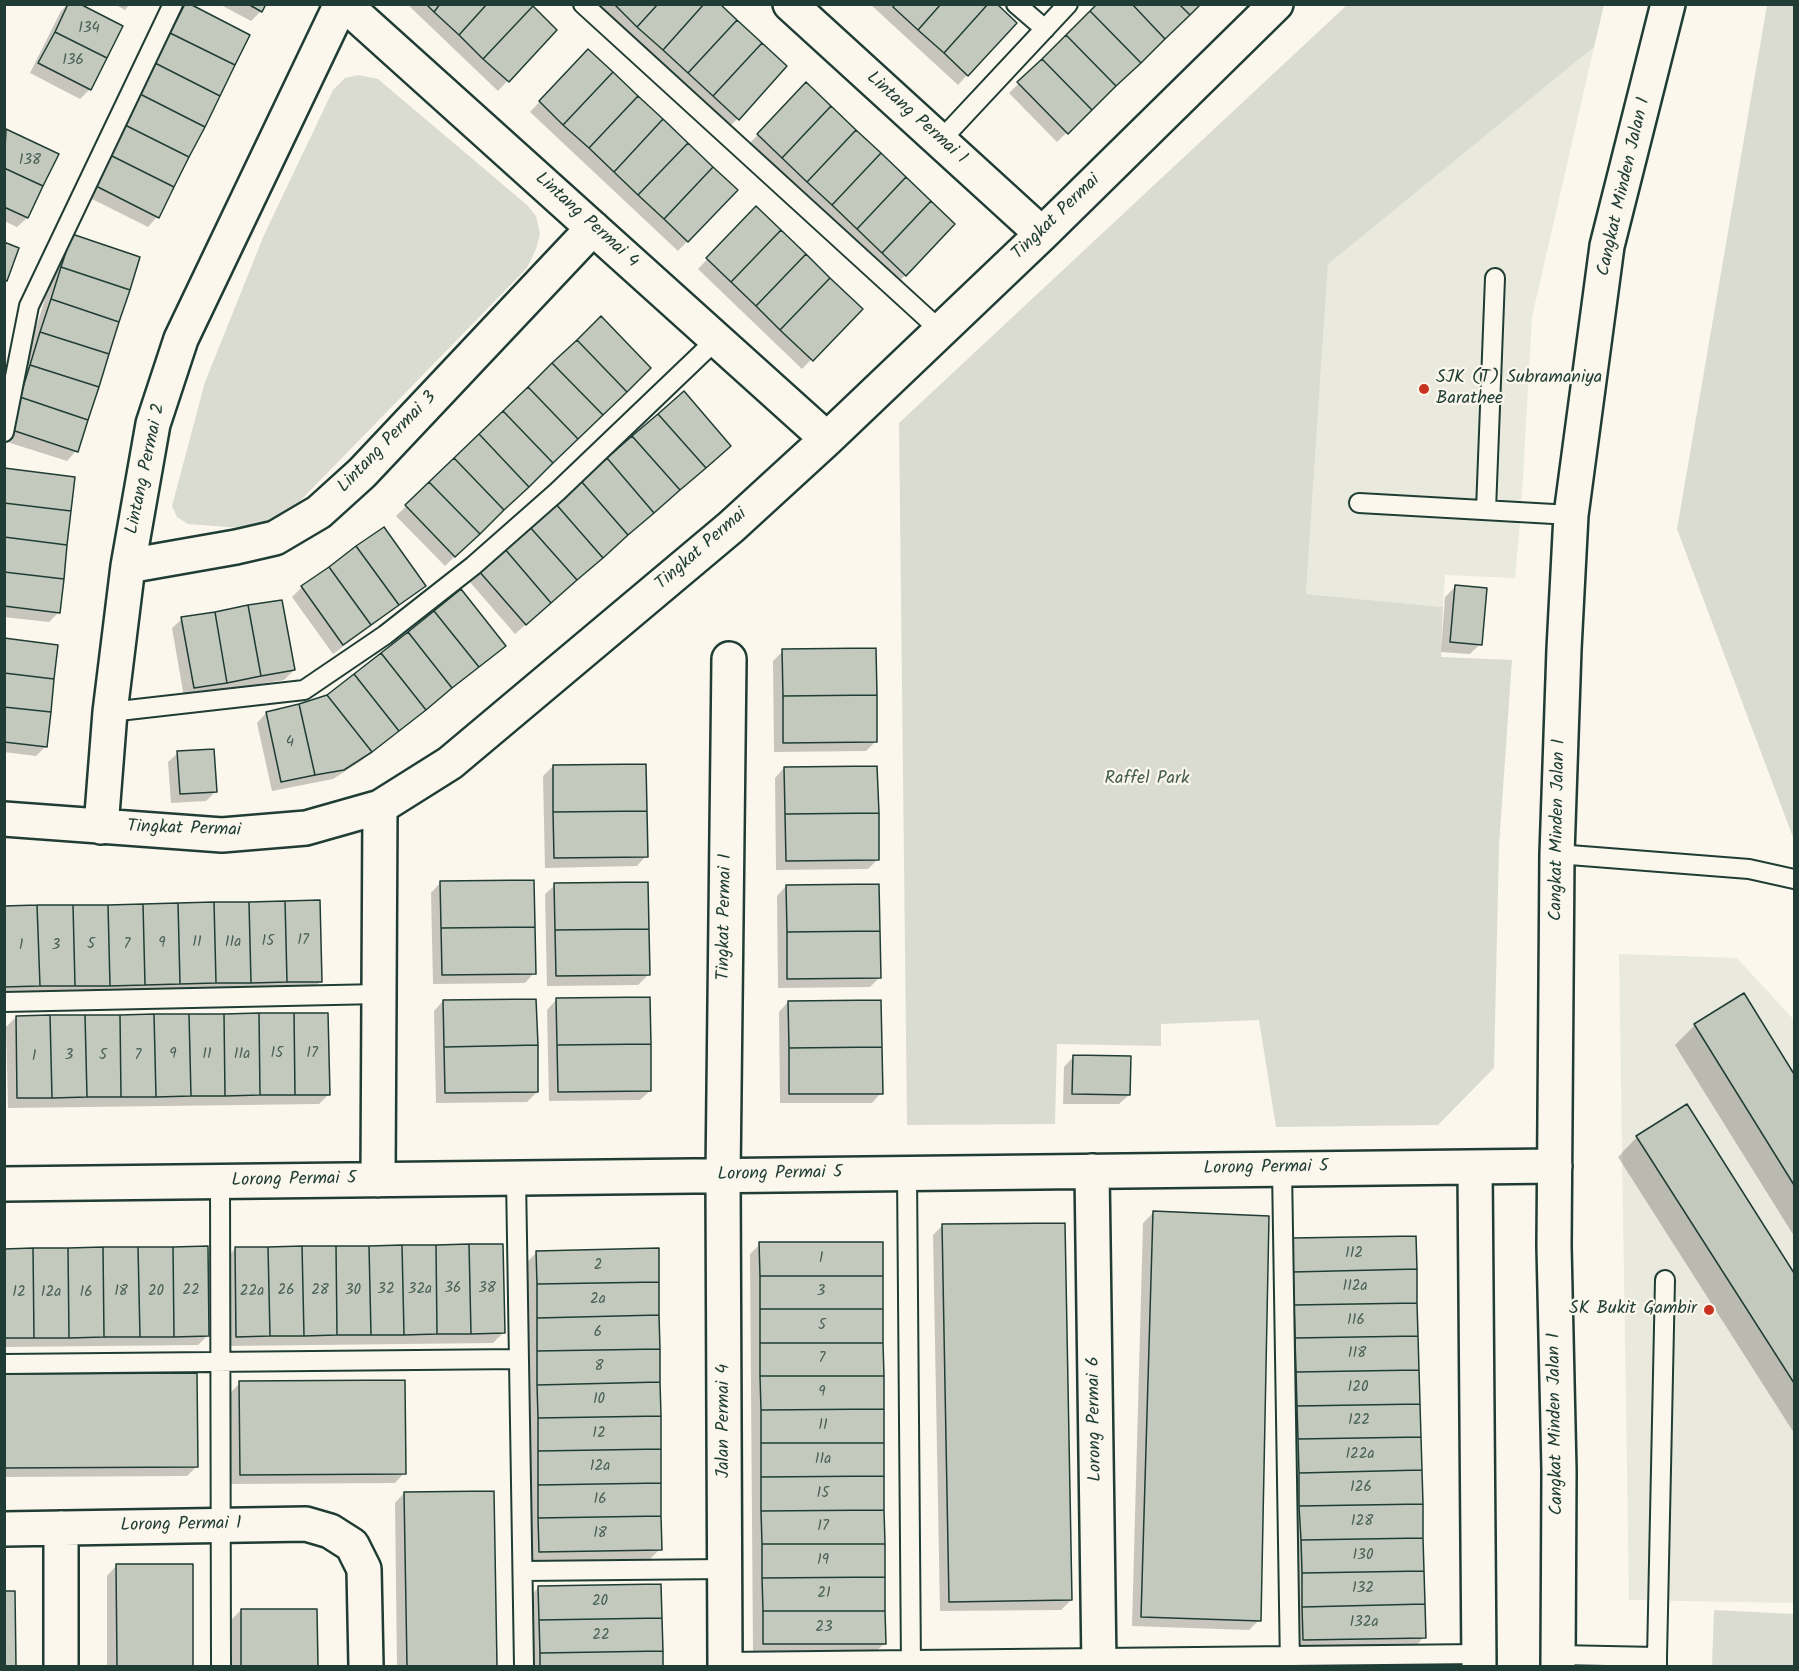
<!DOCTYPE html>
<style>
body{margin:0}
#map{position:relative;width:1799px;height:1671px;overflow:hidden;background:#fbf7ec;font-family:Kalam,sans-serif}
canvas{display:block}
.frame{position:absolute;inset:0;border:6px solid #1f3d34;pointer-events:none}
</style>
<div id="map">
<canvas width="1799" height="1671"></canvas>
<div class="frame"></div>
</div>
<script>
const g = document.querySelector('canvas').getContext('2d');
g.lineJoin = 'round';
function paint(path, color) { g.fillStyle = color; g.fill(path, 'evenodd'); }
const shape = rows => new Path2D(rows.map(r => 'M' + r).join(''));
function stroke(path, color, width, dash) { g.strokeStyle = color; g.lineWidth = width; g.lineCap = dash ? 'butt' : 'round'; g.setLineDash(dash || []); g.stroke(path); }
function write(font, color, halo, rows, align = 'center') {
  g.font = font + ' Kalam,sans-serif'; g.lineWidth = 4.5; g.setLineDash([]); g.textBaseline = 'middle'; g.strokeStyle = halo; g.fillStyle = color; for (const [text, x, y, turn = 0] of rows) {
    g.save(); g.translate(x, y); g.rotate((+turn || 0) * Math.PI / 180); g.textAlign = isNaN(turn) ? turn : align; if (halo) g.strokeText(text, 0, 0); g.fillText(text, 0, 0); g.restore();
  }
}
paint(shape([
 [1594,47,1532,317,1521,512,1515,578,1445,575,1443,607,1306,594,1328,263],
 [1619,954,1737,958,1794,1020,1794,1603,1629,1600]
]), '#eae9de');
paint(shape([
 [1347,5,1604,5,1594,47,1328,264,1306,594,1443,607,1441,657,1512,660,1499,846,1494,1068,1438,1125,1276,1127,1259,1020,1161,1024,1161,1046,1057,1044,1055,1124,907,1125,899,423],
 [1767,5,1794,5,1794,840,1677,529],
 [358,75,378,79,527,205,536,216,540,234,536,249,527,268,301,500,275,521,241,528,188,524,177,517,172,506,205,382,264,235,333,90,345,78],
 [1714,1610,1794,1614,1794,1666,1712,1666]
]), '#dbdcd1');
paint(shape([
 [68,4,90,89,80,99,30,73,61,11],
 [114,4,130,4,125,10],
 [186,4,157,217,148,227,86,196,176,14],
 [219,4,264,4,261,11,251,21],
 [407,4,529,4,555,30,498,91],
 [594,4,718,4,738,118,728,128],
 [870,4,994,4,967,75,958,85],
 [1099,4,1199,4,1057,142,1009,93],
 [578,61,736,190,678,251,530,112],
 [806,85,953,224,896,285,748,145],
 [6,131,27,218,17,227,4,221],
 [756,209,861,309,802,369,698,269],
 [72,236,76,451,67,461,4,441,4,427,62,246],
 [601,318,649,368,445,566,396,516],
 [719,455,515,634,469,581,479,572],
 [4,470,59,612,49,622,4,617],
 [424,585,414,595,333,654,292,597,302,587],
 [1455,587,1480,644,1470,654,1441,652,1445,597],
 [182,619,294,670,284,680,184,697,172,628],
 [4,640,46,746,36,756,4,752],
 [504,646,361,761,333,779,272,791,257,723,266,713,300,706],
 [783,651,876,741,866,751,774,752,773,661],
 [178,753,215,792,206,801,171,803,168,762],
 [553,766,646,856,637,866,545,868,543,776],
 [784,768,878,859,868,869,776,870,775,778],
 [440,883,534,973,525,983,433,984,431,893],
 [555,885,648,975,638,985,547,986,545,894],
 [786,886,880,977,870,987,778,988,777,896],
 [4,908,321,981,311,991,4,996],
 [1744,995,1794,1077,1794,1236,1675,1045,1695,1025],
 [556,1000,650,1091,640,1100,549,1101,547,1010],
 [443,1001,537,1092,527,1102,436,1103,434,1011],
 [788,1002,881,1093,872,1103,780,1103,779,1012],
 [16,1017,328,1095,319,1104,8,1108,6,1027],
 [1073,1057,1129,1095,1119,1104,1063,1104,1064,1067],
 [1686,1106,1794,1275,1794,1433,1618,1157,1637,1137],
 [1153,1213,1259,1620,1249,1630,1132,1626,1143,1223],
 [943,1225,1071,1600,1061,1610,940,1611,933,1235],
 [1293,1240,1424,1637,1415,1647,1294,1650,1283,1250],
 [760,1244,884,1644,874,1653,753,1654,750,1254],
 [235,1249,503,1333,493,1343,227,1346,225,1259],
 [4,1250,208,1335,198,1345,4,1347],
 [537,1252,660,1549,650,1559,530,1561,527,1262],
 [4,1376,197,1466,187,1476,4,1477],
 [240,1383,404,1473,395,1483,231,1484,230,1393],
 [493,1492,496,1666,397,1666,395,1503,404,1493],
 [116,1566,191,1566,192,1666,107,1666,107,1576],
 [660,1586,662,1666,530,1666,528,1598,538,1588],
 [241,1610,316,1610,316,1666,232,1666,231,1620]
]), '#0003');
const building = shape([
 [68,4,80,4,123,26,107,58,55,32,68,4],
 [185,4,190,4,250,35,235,65,170,33,185,4],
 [248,4,266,4,262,12,248,4],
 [426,4,440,4,434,12,426,4],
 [440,4,487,4,459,35,434,12,440,4],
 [487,4,531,4,533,6,483,59,459,35,487,4],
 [614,4,658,4,637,27,614,4],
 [658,4,704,4,663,50,637,27,658,4],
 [704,4,720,4,737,20,688,73,663,50,704,4],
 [895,4,941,4,918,30,893,7,895,4],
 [941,4,988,4,944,53,918,30,941,4],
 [988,4,997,4,1017,23,968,76,944,53,988,4],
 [1097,4,1132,4,1165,39,1141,63,1090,11,1097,4],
 [1132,4,1179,4,1190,15,1165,39,1132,4],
 [1179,4,1201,4,1190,15,1179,4],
 [533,6,557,30,509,82,483,59,533,6],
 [1090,11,1141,63,1116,86,1066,35,1090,11],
 [737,20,762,43,713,96,688,73,737,20],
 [55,32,107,58,91,90,38,63,55,32],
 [170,33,235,65,220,96,155,63,170,33],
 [1066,35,1116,86,1092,110,1042,59,1066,35],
 [762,43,787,66,739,120,713,96,762,43],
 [588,49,613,72,563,125,539,101,588,49],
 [1042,59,1092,110,1068,134,1017,82,1042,59],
 [155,63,220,96,205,127,140,94,155,63],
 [613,72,638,96,589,148,563,125,613,72],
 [806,82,831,106,782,158,757,134,806,82],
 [140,94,205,127,189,157,125,125,140,94],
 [638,96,663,119,614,172,589,148,638,96],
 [831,106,856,130,807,182,782,158,831,106],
 [663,119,688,143,638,195,614,172,663,119],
 [125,125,189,157,174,187,110,155,125,125],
 [6,129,59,154,43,186,4,168,6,129],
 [856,130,881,153,832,205,807,182,856,130],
 [688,143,713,167,664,219,638,195,688,143],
 [881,153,906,177,857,229,832,205,881,153],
 [110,155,174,187,159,218,94,185,110,155],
 [713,167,738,190,688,242,664,219,713,167],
 [4,168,43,186,28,218,4,207,4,168],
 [906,177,931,201,882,253,857,229,906,177],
 [931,201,955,224,906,276,882,253,931,201],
 [756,206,781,230,731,282,706,258,756,206],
 [781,230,806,254,756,306,731,282,781,230],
 [72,234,140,257,130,290,61,267,72,234],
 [4,242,19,248,7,281,4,280,4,242],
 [806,254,830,278,780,330,756,306,806,254],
 [61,267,130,290,119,322,51,299,61,267],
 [830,278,863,309,813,361,780,330,830,278],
 [51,299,119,322,109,354,40,332,51,299],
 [601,316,651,368,627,392,577,340,601,316],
 [40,332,109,354,99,387,30,365,40,332],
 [577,340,627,392,603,415,552,363,577,340],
 [552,363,603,415,578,439,528,387,552,363],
 [30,365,99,387,88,420,20,397,30,365],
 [528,387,578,439,553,463,503,411,528,387],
 [684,391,731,446,706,468,658,414,684,391],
 [20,397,88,420,78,452,9,429,20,397],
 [503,411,553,463,529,487,479,434,503,411],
 [658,414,706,468,680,490,632,436,658,414],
 [479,434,529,487,504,510,454,458,479,434],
 [632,436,680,490,654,513,607,458,632,436],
 [454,458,504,510,480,534,429,482,454,458],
 [607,458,654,513,628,535,581,481,607,458],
 [4,468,75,477,71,511,4,503,4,468],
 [581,481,628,535,603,558,555,503,581,481],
 [429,482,480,534,455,557,405,505,429,482],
 [4,503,71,511,67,545,4,537,4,503],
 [555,503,603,558,577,580,529,526,555,503],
 [529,526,577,580,551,603,504,548,529,526],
 [384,527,426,586,399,605,356,546,384,527],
 [4,537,67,545,64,579,4,572,4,537],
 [356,546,399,605,371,625,329,567,356,546],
 [504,548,551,603,526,625,478,570,504,548],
 [329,567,371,625,343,645,301,586,329,567],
 [4,572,64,579,60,613,4,606,4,572],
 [1455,585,1487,588,1482,645,1450,642,1455,585],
 [461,589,506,646,479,667,434,611,461,589],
 [282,600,295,670,261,676,248,605,282,600],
 [248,605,261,676,227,683,215,612,248,605],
 [434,611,479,667,452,688,408,632,434,611],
 [215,612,227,683,194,688,181,617,215,612],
 [408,632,452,688,426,710,381,653,408,632],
 [4,638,58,645,54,679,4,673,4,638],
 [876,648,877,695,783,696,782,649,876,648],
 [381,653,426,710,399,731,354,674,381,653],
 [4,673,54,679,51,712,4,707,4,673],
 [354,674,399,731,372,752,327,695,354,674],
 [327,695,372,752,344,770,315,775,299,704,327,695],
 [877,695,877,742,783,743,783,696,877,695],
 [299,704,315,775,281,782,266,712,299,704],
 [4,707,51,712,47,747,4,742,4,707],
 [214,749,217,792,180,794,177,751,214,749],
 [646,764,647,811,553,812,553,765,646,764],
 [877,766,879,813,785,814,784,767,877,766],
 [647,811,648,857,554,858,553,812,647,811],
 [879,813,879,860,786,861,785,814,879,813],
 [534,880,535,927,441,928,440,881,534,880],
 [648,882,649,929,555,930,554,883,648,882],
 [879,884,880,931,787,932,786,885,879,884],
 [320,900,322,982,287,982,285,901,320,900],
 [285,901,287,982,251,983,249,902,285,901],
 [214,902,249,902,251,983,216,983,214,902],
 [214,902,216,983,180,984,178,903,214,902],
 [178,903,180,984,145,985,143,904,178,903],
 [143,904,145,985,110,986,108,905,143,904],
 [37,905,40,986,4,987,4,906,37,905],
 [37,905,73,905,75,986,40,986,37,905],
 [73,905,108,905,110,986,75,986,73,905],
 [535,927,536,974,442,975,441,928,535,927],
 [649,929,650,975,556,976,555,930,649,929],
 [880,931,881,978,787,979,787,932,880,931],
 [1744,993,1794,1074,1794,1185,1694,1024,1744,993],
 [650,997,651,1044,557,1045,556,998,650,997],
 [536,999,538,1045,444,1047,443,1000,536,999],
 [881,1000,882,1047,789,1048,788,1001,881,1000],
 [259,1013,294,1013,295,1095,260,1095,259,1013],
 [259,1013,260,1095,225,1096,224,1014,259,1013],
 [294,1013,328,1013,330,1095,295,1095,294,1013],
 [154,1014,189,1014,191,1096,156,1097,154,1014],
 [154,1014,156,1097,121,1097,120,1015,154,1014],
 [189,1014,224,1014,225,1096,191,1096,189,1014],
 [50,1015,52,1098,17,1098,16,1016,50,1015],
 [50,1015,85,1015,87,1097,52,1098,50,1015],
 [85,1015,120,1015,121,1097,87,1097,85,1015],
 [651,1044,651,1091,558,1092,557,1045,651,1044],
 [538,1045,538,1092,445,1093,444,1047,538,1045],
 [882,1047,883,1094,789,1094,789,1048,882,1047],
 [1073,1055,1131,1056,1130,1095,1072,1094,1073,1055],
 [1687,1104,1794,1273,1794,1383,1636,1136,1687,1104],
 [1153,1211,1269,1216,1261,1621,1141,1617,1153,1211],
 [1065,1223,1072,1600,949,1602,942,1224,1065,1223],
 [1416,1236,1417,1269,1293,1272,1292,1238,1416,1236],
 [759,1242,883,1242,883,1276,760,1276,759,1242],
 [469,1244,503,1244,505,1333,471,1334,469,1244],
 [469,1244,471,1334,437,1334,436,1245,469,1244],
 [402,1245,436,1245,437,1334,404,1335,402,1245],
 [402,1245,404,1335,371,1335,369,1246,402,1245],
 [208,1246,209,1336,174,1337,173,1247,208,1246],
 [302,1246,336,1246,337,1335,304,1336,302,1246],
 [302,1246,304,1336,270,1336,268,1247,302,1246],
 [336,1246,369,1246,371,1335,337,1335,336,1246],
 [103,1247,138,1247,140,1337,104,1337,103,1247],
 [103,1247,104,1337,69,1338,68,1248,103,1247],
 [138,1247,173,1247,174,1337,140,1337,138,1247],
 [235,1247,268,1247,270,1336,236,1337,235,1247],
 [33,1248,68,1248,69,1338,34,1338,33,1248],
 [33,1248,34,1338,4,1338,4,1249,33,1248],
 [659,1248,659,1282,537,1284,536,1251,659,1248],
 [1417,1269,1417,1303,1294,1305,1293,1272,1417,1269],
 [760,1276,883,1276,883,1309,760,1309,760,1276],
 [659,1282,659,1315,537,1318,537,1284,659,1282],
 [1417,1303,1418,1336,1295,1338,1294,1305,1417,1303],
 [760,1309,883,1309,883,1343,760,1343,760,1309],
 [659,1315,660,1349,537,1351,537,1318,659,1315],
 [1418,1336,1419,1370,1296,1372,1295,1338,1418,1336],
 [760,1343,883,1343,884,1376,760,1376,760,1343],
 [660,1349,660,1382,537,1385,537,1351,660,1349],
 [1419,1370,1420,1404,1297,1406,1296,1372,1419,1370],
 [197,1373,198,1467,4,1468,4,1374,197,1373],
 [760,1376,884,1376,884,1409,761,1410,760,1376],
 [405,1380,406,1474,240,1475,239,1381,405,1380],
 [660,1382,661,1416,538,1418,537,1385,660,1382],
 [1420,1404,1421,1437,1298,1439,1297,1406,1420,1404],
 [884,1409,884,1443,761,1443,761,1410,884,1409],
 [661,1416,661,1449,538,1451,538,1418,661,1416],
 [1421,1437,1422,1470,1299,1473,1298,1439,1421,1437],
 [761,1443,884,1443,884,1476,761,1477,761,1443],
 [661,1449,661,1483,538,1485,538,1451,661,1449],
 [1422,1470,1423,1504,1299,1506,1299,1473,1422,1470],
 [884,1476,884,1510,761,1511,761,1477,884,1476],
 [661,1483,661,1516,538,1518,538,1485,661,1483],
 [494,1491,497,1666,407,1666,404,1492,494,1491],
 [1423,1504,1423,1538,1301,1540,1299,1506,1423,1504],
 [884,1510,885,1544,762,1544,761,1511,884,1510],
 [661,1516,662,1550,539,1552,538,1518,661,1516],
 [1423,1538,1424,1571,1302,1573,1301,1540,1423,1538],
 [762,1544,885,1544,885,1577,762,1578,762,1544],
 [116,1564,193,1564,193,1666,117,1666,116,1564],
 [1424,1571,1425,1604,1302,1607,1302,1573,1424,1571],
 [885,1577,885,1611,763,1611,762,1578,885,1577],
 [661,1584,662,1618,539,1620,538,1586,661,1584],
 [4,1591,15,1591,16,1666,4,1666,4,1591],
 [1425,1604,1426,1638,1303,1640,1302,1607,1425,1604],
 [241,1609,317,1609,318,1666,241,1666,241,1609],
 [763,1611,885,1611,886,1644,763,1644,763,1611],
 [662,1618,663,1651,540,1653,539,1620,662,1618],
 [663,1651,663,1666,540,1666,540,1653,663,1651]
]);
paint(building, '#c4c9be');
stroke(building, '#1f3d34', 1.5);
const service = shape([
 [583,4,941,331],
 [1016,4,1045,29],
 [940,141,1068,4],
 [4,432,29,306,173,4],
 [1359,503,1571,515],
 [1486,510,1495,278],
 [110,712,304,690,385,635,473,566,557,492,718,338],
 [1557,854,1749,869,1794,879],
 [4,1002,380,994],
 [1282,1169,1290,1666],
 [907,1173,911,1666],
 [516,1178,524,1666],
 [220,1181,221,1666],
 [4,1364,519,1359],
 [523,1571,725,1569],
 [1558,1655,1657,1657,1657,1666],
 [1657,1657,1665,1280],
 [725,1662,1479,1654]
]);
const minor = shape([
 [344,4,827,439],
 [790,4,1042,234],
 [128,566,236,547,275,538,319,512,362,473,593,228],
 [4,819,222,835,306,828,380,807,450,763,731,527,827,439,1042,234,1276,4],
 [101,827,110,712,128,566,153,424,181,339,341,4],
 [1475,1167,1479,1666],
 [1092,1171,1099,1666],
 [378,1180,380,807],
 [4,1184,1555,1166],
 [61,1528,61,1666],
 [4,1529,306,1524,330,1531,352,1545,364,1569,366,1666],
 [725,1666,723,1176,729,659],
 [1558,1666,1559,1471,1554,1246,1557,854,1564,649,1571,515,1607,246,1668,4]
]);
stroke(service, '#1f3d34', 22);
stroke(minor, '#1f3d34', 38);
stroke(service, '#fbf7ec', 18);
stroke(minor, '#fbf7ec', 33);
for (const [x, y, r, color] of [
 [1424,389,6,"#c8321e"],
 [1709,1310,6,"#c8321e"]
]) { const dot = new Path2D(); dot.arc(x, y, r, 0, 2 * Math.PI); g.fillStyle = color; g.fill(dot); stroke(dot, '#fbf7ec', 2); }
write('15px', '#486056', null, [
 ["134",89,29],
 ["136",73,61],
 ["138",30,161],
 ["4",290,743],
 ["17",303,941],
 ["15",268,942],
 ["11",197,943],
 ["11a",233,943],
 ["9",162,944],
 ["5",91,945],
 ["7",127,945],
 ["1",21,946],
 ["3",56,946],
 ["15",277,1054],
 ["17",312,1054],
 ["9",173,1055],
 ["11",207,1055],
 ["11a",242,1055],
 ["3",69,1056],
 ["5",103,1056],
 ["7",138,1056],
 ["1",34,1057],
 ["112",1354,1254],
 ["1",821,1259],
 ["2",598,1266],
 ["112a",1355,1287],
 ["36",453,1289],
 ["38",487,1289],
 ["32",386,1290],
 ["32a",420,1290],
 ["22",191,1291],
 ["26",286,1291],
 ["28",320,1291],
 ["30",353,1291],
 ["18",121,1292],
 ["20",156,1292],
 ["22a",252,1292],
 ["3",821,1292],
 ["12",19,1293],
 ["12a",51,1293],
 ["16",86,1293],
 ["2a",598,1300],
 ["116",1356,1321],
 ["5",822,1326],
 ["6",598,1333],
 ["118",1357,1354],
 ["7",822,1359],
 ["8",599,1367],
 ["120",1358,1388],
 ["9",822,1393],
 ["10",599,1400],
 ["122",1359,1421],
 ["11",823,1426],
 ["12",599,1434],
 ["122a",1360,1455],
 ["11a",823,1460],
 ["12a",600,1467],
 ["126",1361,1488],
 ["15",823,1494],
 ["16",600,1500],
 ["128",1362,1522],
 ["17",823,1527],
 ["18",600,1534],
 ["130",1363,1556],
 ["19",823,1561],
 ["132",1363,1589],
 ["21",824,1594],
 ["20",600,1602],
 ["132a",1364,1623],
 ["23",824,1628],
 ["22",601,1636]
]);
write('18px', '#1f3d34', '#fbf7ec', [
 ["Lintang Permai 1",916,119,42],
 ["Cangkat Minden Jalan 1",1625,187,-77],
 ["Tingkat Permai",1057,218,-44],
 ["Lintang Permai 4",586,221,42],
 ["Lintang Permai 3",388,443,-46],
 ["Lintang Permai 2",147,469,-78],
 ["Tingkat Permai",702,550,-41],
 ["Tingkat Permai",184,830,2],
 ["Cangkat Minden Jalan 1",1559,830,-89],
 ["Tingkat Permai 1",726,917,-89],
 ["Lorong Permai 5",1266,1169,-1],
 ["Lorong Permai 5",780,1175,-1],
 ["Lorong Permai 5",294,1181,-1],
 ["Lorong Permai 6",1096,1419,-91],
 ["Jalan Permai 4",725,1421,-90],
 ["Cangkat Minden Jalan 1",1557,1424,-91],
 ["Lorong Permai 1",181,1526,-1]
]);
write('18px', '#1f3d34', '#fbf7ec', [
 ["SJK (T) Subramaniya",1436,379],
 ["Barathee",1436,400],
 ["SK Bukit Gambir",1697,1310,"right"]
], 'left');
write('18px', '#455d53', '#fbf7ec', [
 ["Raffel Park",1147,780]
]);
</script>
